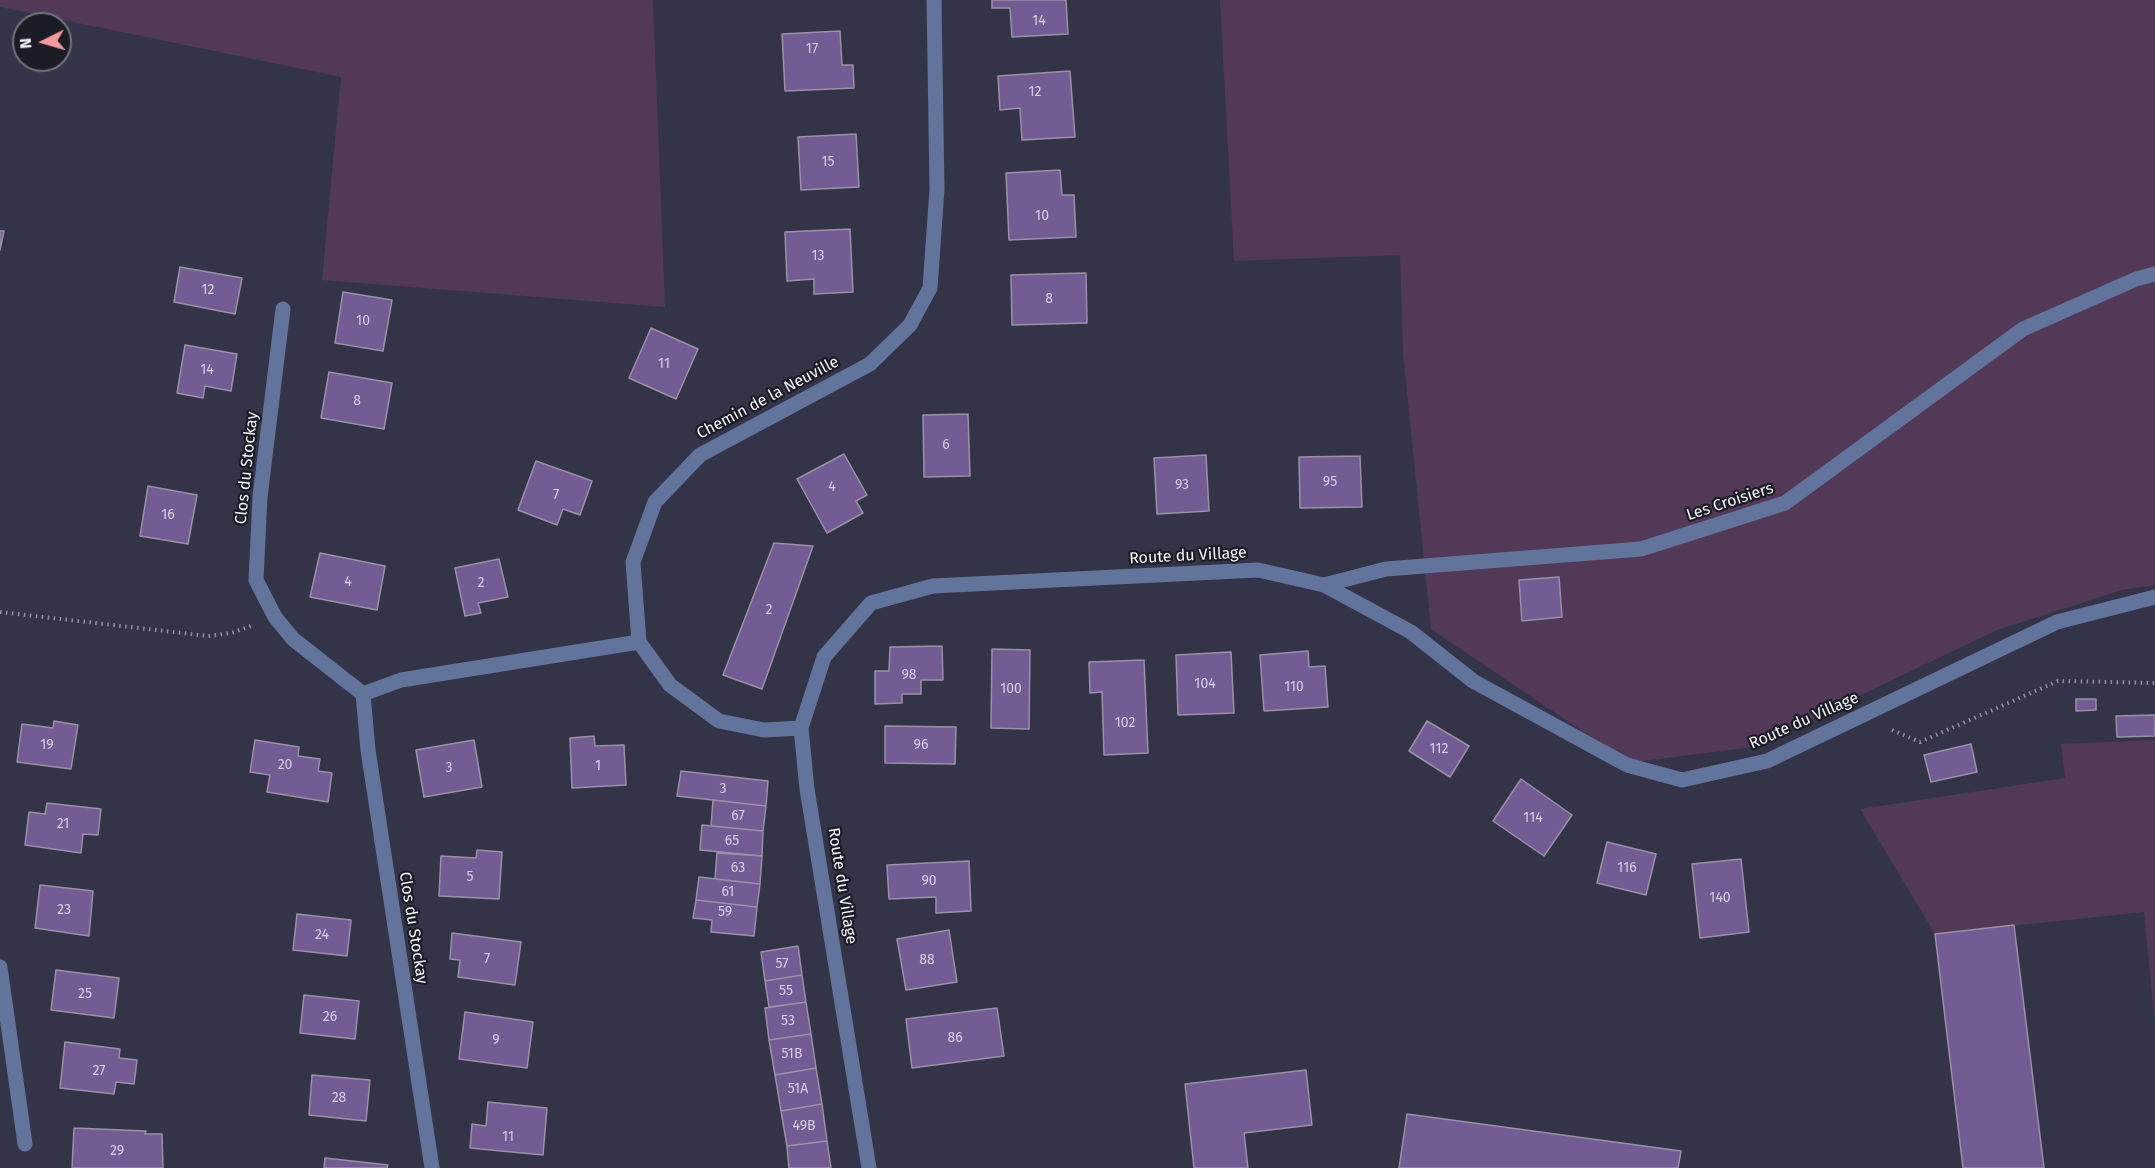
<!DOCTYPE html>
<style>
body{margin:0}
#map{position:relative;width:2155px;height:1168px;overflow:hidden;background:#343448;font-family:"Fira Sans",sans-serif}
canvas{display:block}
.north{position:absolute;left:12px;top:12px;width:60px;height:60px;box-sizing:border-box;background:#1c1c26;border:2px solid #72727c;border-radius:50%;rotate:265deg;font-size:16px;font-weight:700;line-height:24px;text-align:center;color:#f4f4fe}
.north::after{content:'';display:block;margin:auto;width:21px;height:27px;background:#f49aa0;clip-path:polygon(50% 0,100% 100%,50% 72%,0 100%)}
</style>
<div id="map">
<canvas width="2155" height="1168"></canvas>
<div class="north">N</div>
</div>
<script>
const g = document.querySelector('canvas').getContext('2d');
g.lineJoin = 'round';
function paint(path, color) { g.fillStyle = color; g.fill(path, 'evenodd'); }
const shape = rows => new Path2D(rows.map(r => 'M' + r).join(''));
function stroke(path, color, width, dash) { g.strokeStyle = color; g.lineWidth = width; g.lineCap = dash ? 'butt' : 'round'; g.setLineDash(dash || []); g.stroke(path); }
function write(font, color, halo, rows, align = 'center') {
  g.font = font + ' "Fira Sans",sans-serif'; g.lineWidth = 4.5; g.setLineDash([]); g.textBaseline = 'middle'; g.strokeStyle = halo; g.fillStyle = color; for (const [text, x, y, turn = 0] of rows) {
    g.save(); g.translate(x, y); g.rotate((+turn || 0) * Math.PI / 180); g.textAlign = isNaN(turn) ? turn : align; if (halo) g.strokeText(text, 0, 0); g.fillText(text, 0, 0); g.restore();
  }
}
paint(shape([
 [0,0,653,0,665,307,322,280,341,77,0,7],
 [1220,0,2155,0,2155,585,2122,590,1997,630,1752,747,1635,762,1588,735,1431,629,1403,352,1400,255,1234,261],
 [2155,740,2155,1024,2144,912,1935,934,1860,809,2065,778,2061,744]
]), '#533958');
const building = shape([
 [992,0,1066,0,1068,34,1012,37,1010,8,992,8,992,0],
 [840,31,842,65,853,65,854,88,785,91,782,34,840,31],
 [1070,71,1075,137,1022,140,1020,108,1000,110,998,76,1070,71],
 [856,134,859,187,801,190,798,137,856,134],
 [1060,170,1062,195,1074,195,1076,237,1009,240,1006,173,1060,170],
 [850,229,853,292,814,294,814,279,787,281,785,232,850,229],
 [0,231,4,231,0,250,0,231],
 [180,267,242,278,235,314,174,302,180,267],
 [1086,273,1087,323,1012,325,1011,275,1086,273],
 [343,292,392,300,383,351,335,343,343,292],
 [651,328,698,349,676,399,629,378,651,328],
 [185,345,237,354,231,391,205,386,203,398,177,393,185,345],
 [329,372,392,383,384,429,321,418,329,372],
 [968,414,970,476,924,477,923,415,968,414],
 [844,454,867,495,856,501,863,513,827,533,797,479,844,454],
 [1206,455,1209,511,1157,514,1154,458,1206,455],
 [1360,456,1362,507,1300,508,1299,457,1360,456],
 [536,461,592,481,580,515,563,509,557,525,518,510,536,461],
 [148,486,197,495,188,544,140,536,148,486],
 [774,543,813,546,762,689,723,675,774,543],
 [320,553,385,566,377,610,310,597,320,553],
 [499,559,508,597,478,603,481,613,465,616,455,568,499,559],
 [1559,577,1562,617,1522,621,1519,580,1559,577],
 [942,646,943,680,921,680,921,694,902,694,902,703,875,704,875,671,889,671,890,647,942,646],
 [992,649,1030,650,1029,729,991,728,992,649],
 [1308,651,1309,667,1325,666,1328,707,1264,711,1260,655,1308,651],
 [1231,652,1234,713,1178,715,1176,655,1231,652],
 [1144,660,1148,753,1104,755,1102,692,1090,693,1089,662,1144,660],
 [2076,699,2096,699,2096,710,2076,711,2076,699],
 [2155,715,2155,736,2117,737,2116,716,2155,715],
 [54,721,78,725,71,769,17,762,22,724,53,728,54,721],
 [1427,721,1469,746,1450,777,1409,751,1427,721],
 [885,726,956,727,955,764,885,763,885,726],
 [594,736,595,746,624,745,626,785,572,788,570,738,594,736],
 [255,740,299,747,298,756,320,759,318,771,332,773,328,802,267,792,270,775,250,772,255,740],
 [474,740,482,787,424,797,416,750,474,740],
 [1971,744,1977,772,1931,782,1924,755,1971,744],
 [681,771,768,781,766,806,677,796,681,771],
 [1521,779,1572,815,1544,856,1493,821,1521,779],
 [713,800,766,806,763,831,711,826,713,800],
 [47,803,101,809,98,835,83,834,81,853,25,845,29,812,45,814,47,803],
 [702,825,763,831,762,856,700,850,702,825],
 [1607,842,1656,854,1646,895,1597,883,1607,842],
 [477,850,502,852,499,899,439,896,441,856,476,858,477,850],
 [717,853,762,856,760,884,715,879,717,853],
 [1741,859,1749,932,1700,938,1692,864,1741,859],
 [969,861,971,911,936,913,936,897,889,899,887,865,969,861],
 [699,877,760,884,757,907,696,900,699,877],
 [40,885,93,891,89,936,35,928,40,885],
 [696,900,757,907,754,936,711,932,712,920,693,918,696,900],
 [297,914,351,920,347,956,293,950,297,914],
 [2014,925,2044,1168,1963,1168,1935,934,2014,925],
 [949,930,957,982,906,990,897,939,949,930],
 [452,933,521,942,515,985,458,977,460,960,450,959,452,933],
 [798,946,802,975,765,981,761,952,798,946],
 [56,970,119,978,114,1018,51,1010,56,970],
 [802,975,806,1002,769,1007,765,981,802,975],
 [304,995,359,1001,355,1039,300,1033,304,995],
 [806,1002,811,1034,769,1040,765,1008,806,1002],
 [997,1008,1004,1056,912,1068,906,1019,997,1008],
 [465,1012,533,1022,527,1068,459,1059,465,1012],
 [811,1034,816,1068,775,1075,769,1040,811,1034],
 [65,1042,120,1049,119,1058,137,1060,134,1084,116,1082,114,1094,60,1088,65,1042],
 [816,1068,822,1104,781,1111,775,1075,816,1068],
 [1306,1070,1312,1125,1244,1133,1248,1168,1194,1168,1185,1084,1306,1070],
 [312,1075,370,1080,366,1121,309,1115,312,1075],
 [488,1102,547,1108,543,1155,470,1148,472,1124,486,1126,488,1102],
 [822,1104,827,1141,787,1146,781,1111,822,1104],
 [1407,1114,1681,1151,1678,1168,1399,1168,1407,1114],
 [74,1128,146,1131,145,1134,162,1134,163,1168,72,1168,74,1128],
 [827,1141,831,1168,789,1168,787,1146,827,1141],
 [325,1158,388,1165,387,1168,324,1168,325,1158]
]);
paint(building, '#735b93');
stroke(building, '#9a91a8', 1.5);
stroke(shape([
 [0,612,208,636,231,633,251,626],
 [1892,730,1920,742,2058,681,2155,683]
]), '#9292a1', 4, [1.5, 4.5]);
stroke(shape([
 [283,309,260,497,256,580,275,617,293,639,363,694,368,750,432,1168],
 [1324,585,1386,569,1641,549,1785,503,2023,329,2136,279,2155,274],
 [363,694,401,680,639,642],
 [801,728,764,730,719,721,670,685,639,642,633,562,655,502,700,455,870,364,910,325,930,288,937,189,934,0],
 [0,967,25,1144],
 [869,1168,807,789,801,728,824,657,871,603,933,586,1258,570,1324,585,1411,632,1473,681,1627,765,1682,780,1767,761,2057,622,2155,597]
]), '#62739c', 15);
write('14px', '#d4cee3', null, [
 ["14",1039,21],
 ["17",812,49],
 ["12",1035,92],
 ["15",828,162],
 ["10",1042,216],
 ["13",818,256],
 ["12",208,290],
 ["8",1049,299],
 ["10",363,321],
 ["11",664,364],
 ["14",207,370],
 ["8",357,401],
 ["6",946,445],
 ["95",1330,482],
 ["93",1182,485],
 ["4",832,487],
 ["7",556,495],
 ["16",168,515],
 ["4",348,582],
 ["2",481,583],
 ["2",769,610],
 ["98",909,675],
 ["104",1205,684],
 ["110",1294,687],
 ["100",1011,689],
 ["102",1125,723],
 ["19",47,745],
 ["96",921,745],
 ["112",1439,749],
 ["20",285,765],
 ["1",598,766],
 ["3",449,768],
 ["3",723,789],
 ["67",738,816],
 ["114",1533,818],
 ["21",63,824],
 ["65",732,841],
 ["63",738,868],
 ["116",1627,868],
 ["5",470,877],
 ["90",929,881],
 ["61",728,892],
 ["140",1720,898],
 ["23",64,910],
 ["59",725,912],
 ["24",322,935],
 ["7",487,959],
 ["88",927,960],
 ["57",782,964],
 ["55",786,991],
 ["25",85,994],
 ["26",330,1017],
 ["53",788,1021],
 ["86",955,1038],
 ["9",496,1040],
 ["51B",792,1054],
 ["27",99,1071],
 ["51A",798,1089],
 ["28",339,1098],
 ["49B",804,1126],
 ["11",508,1137],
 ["29",117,1151]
]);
write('16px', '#f4f4fe', '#1c1c26', [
 ["Chemin de la Neuville",768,398,-28],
 ["Clos du Stockay",247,468,-84],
 ["Les Croisiers",1730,502,-18],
 ["Route du Village",1188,556,-3],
 ["Route du Village",1804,721,-24],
 ["Route du Village",842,886,81],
 ["Clos du Stockay",413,928,81]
]);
</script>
